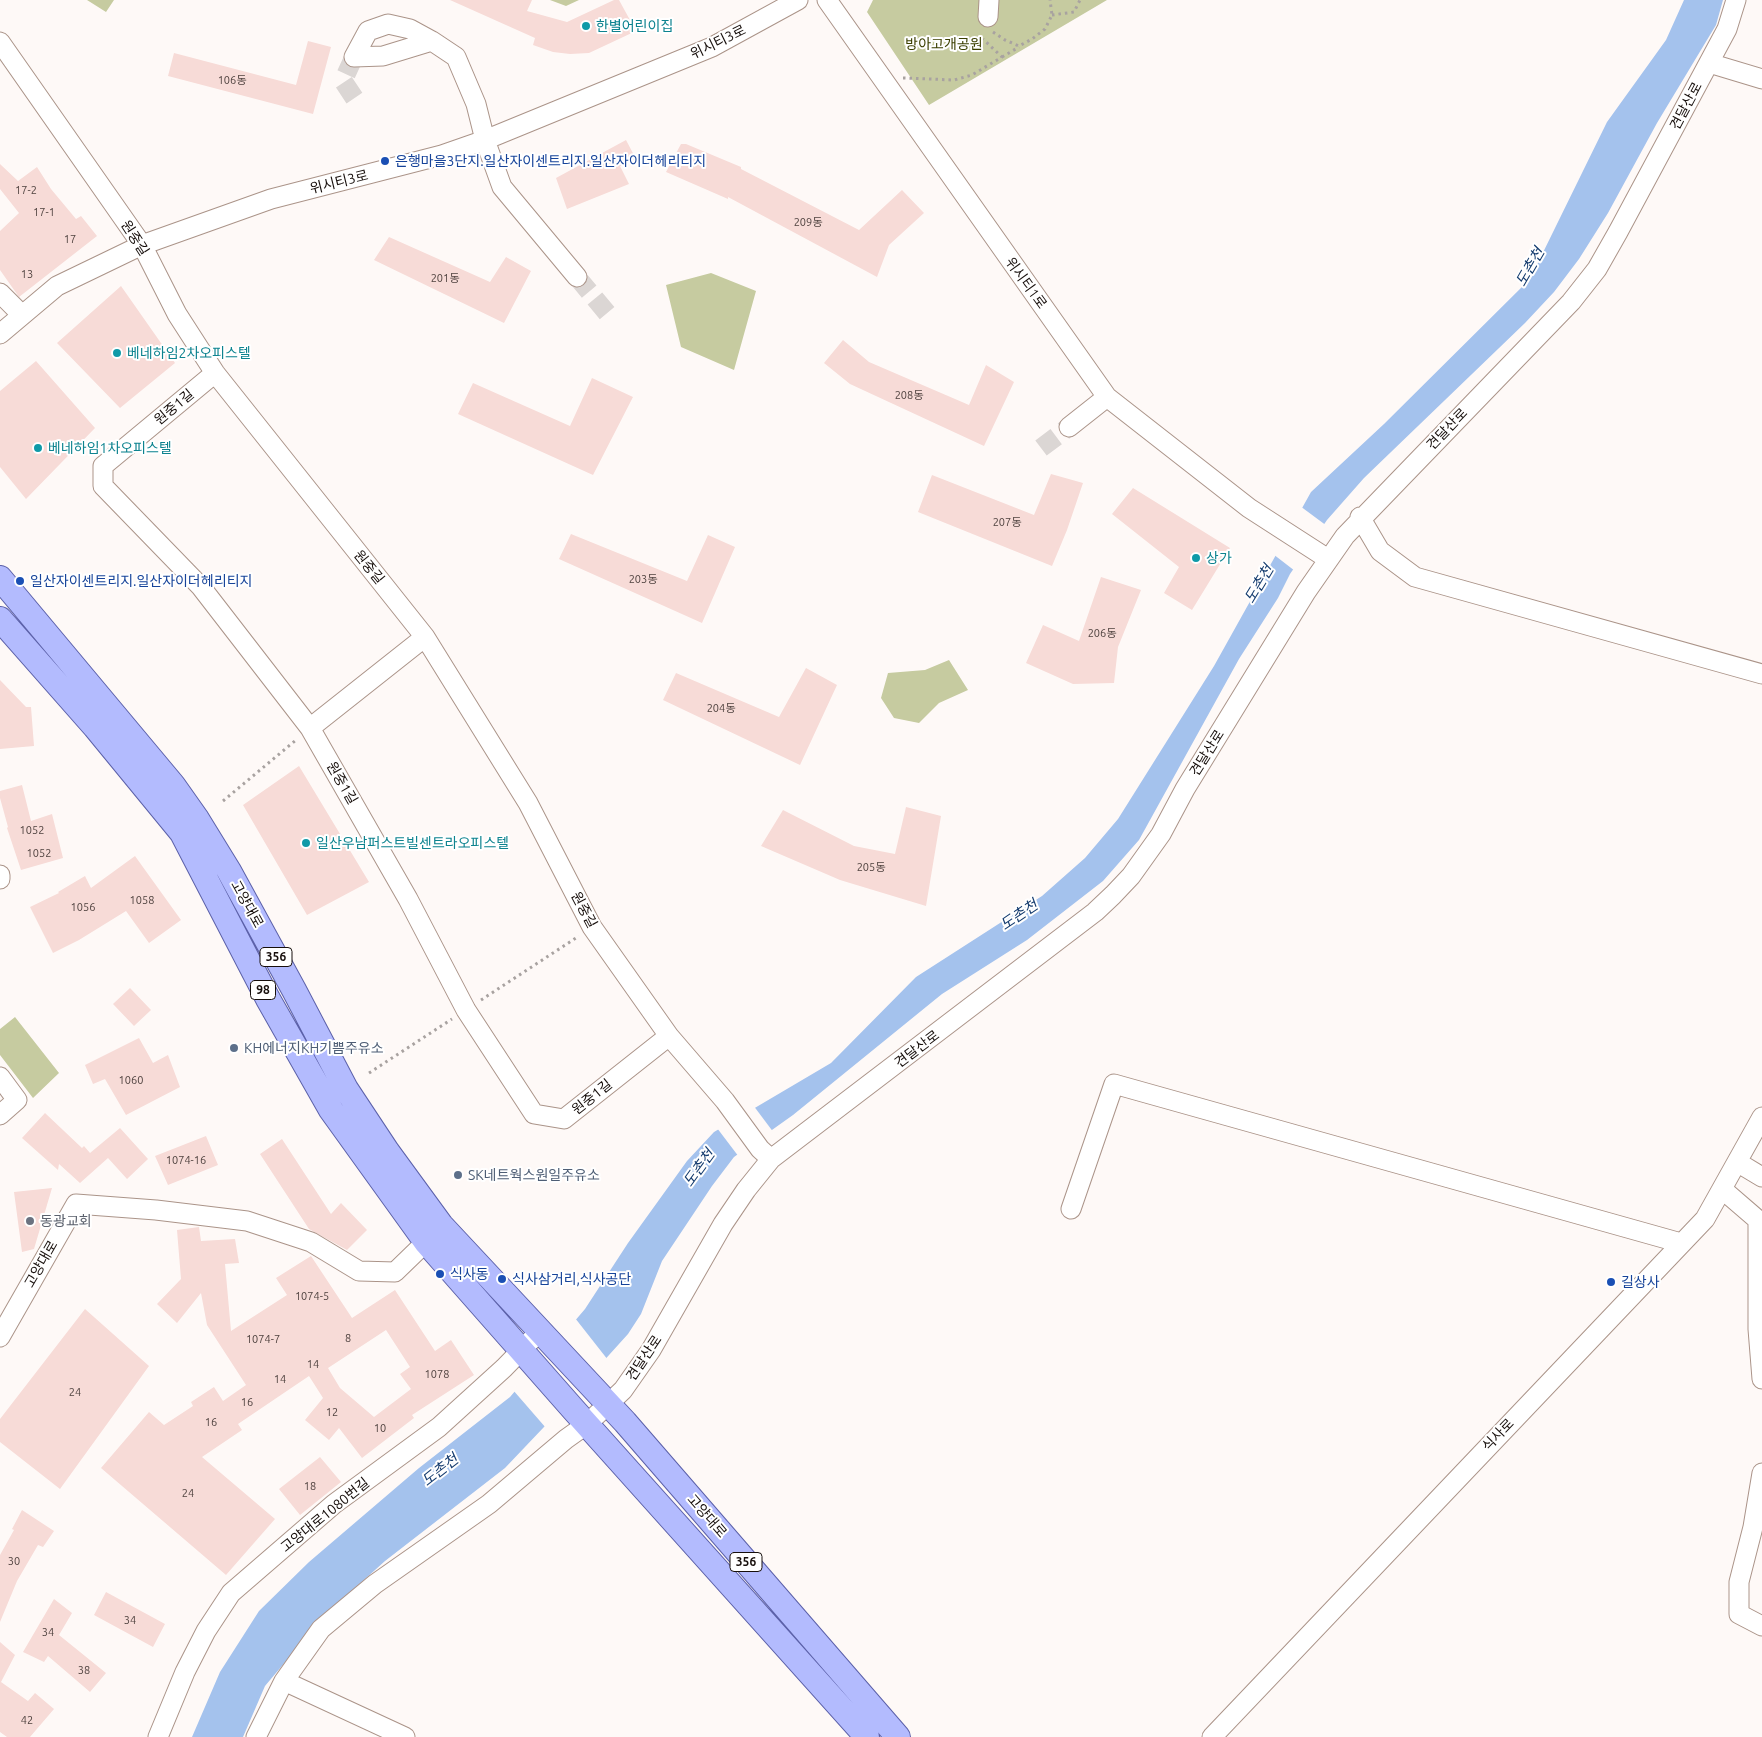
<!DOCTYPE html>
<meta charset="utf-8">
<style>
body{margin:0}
canvas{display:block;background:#fef9f7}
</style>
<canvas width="1762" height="1737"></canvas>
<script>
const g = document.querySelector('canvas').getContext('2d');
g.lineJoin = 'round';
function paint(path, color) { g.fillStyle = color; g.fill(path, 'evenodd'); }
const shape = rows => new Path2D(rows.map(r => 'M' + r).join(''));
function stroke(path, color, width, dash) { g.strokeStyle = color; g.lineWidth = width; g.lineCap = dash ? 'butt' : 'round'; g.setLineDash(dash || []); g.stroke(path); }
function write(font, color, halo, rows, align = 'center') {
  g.font = font + ' Ubuntu,"Noto Sans KR",sans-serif'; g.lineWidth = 4; g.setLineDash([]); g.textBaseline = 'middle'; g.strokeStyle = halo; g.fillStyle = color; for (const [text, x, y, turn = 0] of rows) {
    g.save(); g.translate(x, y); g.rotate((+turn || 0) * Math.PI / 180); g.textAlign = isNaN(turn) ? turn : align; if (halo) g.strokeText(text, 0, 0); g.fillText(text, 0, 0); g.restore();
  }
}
paint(shape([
 [87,0,114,0,106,12],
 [550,0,579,0,566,6],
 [873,0,1107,0,929,105,867,12],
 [711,273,756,291,734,370,681,347,666,285],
 [949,660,968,690,939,703,919,723,894,718,881,698,888,673,925,670],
 [15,1017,59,1073,33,1098,0,1055,0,1029]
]), '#c6cba0');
paint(shape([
 [1684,0,1723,0,1716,25,1657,123,1608,213,1579,259,1554,292,1525,323,1364,478,1327,520,1290,574,1278,598,1239,659,1139,840,1103,881,1027,940,942,994,793,1115,734,1157,712,1186,662,1261,641,1314,628,1334,544,1427,505,1468,385,1561,324,1616,265,1686,243,1737,192,1737,220,1672,259,1611,309,1562,419,1468,510,1397,585,1309,628,1243,687,1161,714,1132,831,1063,916,977,1042,896,1085,858,1118,819,1214,666,1311,492,1384,424,1530,279,1607,122,1666,40]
]), '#a4c2ed');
paint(shape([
 [1300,506,1327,526,1295,571,1273,554],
 [753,1105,774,1133,739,1157,717,1128],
 [575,1318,608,1360,546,1428,513,1390]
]), '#fef9f7');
paint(shape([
 [450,0,532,0,527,11,567,22,614,0,619,0,636,31,589,53,570,54,553,52,533,45,535,38],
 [308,41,331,47,313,114,168,76,174,53,296,85],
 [626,140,636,159,620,166,629,184,567,209,556,178],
 [681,144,686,144,741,167,741,169,859,230,902,190,924,213,889,245,877,277,728,197,728,199,666,172],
 [0,164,18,181,37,167,51,189,76,219,81,216,97,236,19,297,0,270,0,231,19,213,0,189],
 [389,237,490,282,506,257,531,271,504,323,374,260],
 [121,286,175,363,120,408,57,343],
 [843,340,869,362,969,405,986,365,1014,382,984,446,850,384,824,363],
 [36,361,95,428,26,499,0,467,0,391],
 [592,378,633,397,593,475,458,414,473,383,570,426],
 [1051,474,1083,483,1067,530,1052,566,918,512,932,475,1034,515],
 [1133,488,1230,548,1192,610,1164,593,1179,567,1112,514],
 [571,534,687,581,708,535,735,547,702,623,559,559],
 [1101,577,1141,590,1118,647,1114,683,1073,684,1026,663,1043,625,1079,641],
 [806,668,837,685,800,765,663,700,676,673,779,717],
 [0,680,26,707,31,707,34,746,0,749],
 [299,766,369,882,307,915,243,805],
 [22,785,31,821,52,814,63,858,21,870,7,828,8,827,0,798,0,791],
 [906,807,941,816,926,906,840,880,761,846,783,810,854,846,895,854],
 [135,856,181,920,149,943,126,911,79,940,53,953,30,907,59,893,58,892,85,876,91,888],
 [130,988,151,1010,134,1026,113,1004],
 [139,1038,153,1063,168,1055,180,1087,126,1115,105,1079,93,1084,85,1065],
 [45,1113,82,1148,84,1146,90,1153,120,1128,148,1159,127,1179,108,1158,80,1183,59,1164,58,1170,22,1138],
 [206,1136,218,1165,168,1185,155,1156],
 [282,1139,331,1214,341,1203,367,1230,347,1250,309,1229,260,1154],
 [52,1188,34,1249,22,1252,14,1192],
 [199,1227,201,1241,235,1239,239,1263,225,1264,231,1331,287,1295,276,1278,311,1256,352,1318,395,1290,435,1351,451,1340,474,1375,412,1415,414,1418,362,1458,339,1428,329,1440,305,1420,323,1398,309,1376,238,1424,242,1430,202,1457,275,1519,226,1575,101,1468,149,1412,164,1425,193,1406,191,1402,214,1387,223,1401,246,1385,207,1325,201,1293,177,1323,157,1304,181,1279,177,1230],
 [386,1330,410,1367,400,1374,411,1389,374,1417,340,1388,328,1368],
 [85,1309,149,1366,60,1489,0,1442,0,1419],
 [320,1457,341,1482,300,1515,279,1489],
 [22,1510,54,1531,43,1547,38,1545,17,1581,0,1622,0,1555,14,1530,12,1529],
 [106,1592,165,1624,153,1647,94,1615],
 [54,1599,72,1613,59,1635,106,1673,90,1692,48,1656,44,1662,23,1652],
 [0,1642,15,1655,1,1682,28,1701,35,1693,54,1709,30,1737,7,1737,0,1732]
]), '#f7dbd7');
stroke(shape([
 [354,57,343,81,357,102],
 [577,277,612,319],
 [1041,448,1069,427]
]), '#dbd6d4', 19, [19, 9]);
const minor = shape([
 [827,0,1107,397,1249,508,1328,559],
 [988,17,989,0],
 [432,41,383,56,354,57,368,31,388,24,410,29,432,41,456,57,476,104,485,140,502,187,577,277],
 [0,42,142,245,177,314,215,373,425,637,528,803,592,927,669,1036,725,1101,760,1149,771,1159],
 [1709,63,1762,79],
 [0,293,22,315],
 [0,334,57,286,142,245,271,199,442,155,485,140,712,47,798,0],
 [215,373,103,466,103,486,201,587,310,728,408,899,466,1010,534,1114,564,1119,669,1036],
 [1069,427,1107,397],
 [1360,517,1380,551,1415,577,1762,674],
 [310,728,425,637],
 [0,875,0,879],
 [0,1077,17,1100,0,1115],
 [1737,1162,1762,1177],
 [1722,1189,1758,1220,1758,1329,1762,1379],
 [1071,1209,1114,1084,1681,1243],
 [0,1337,76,1204,156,1210,247,1221,311,1242,359,1271,395,1272,426,1242],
 [1762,1473,1753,1527,1739,1582,1739,1614,1762,1626],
 [284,1681,405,1737],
 [158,1737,185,1672,206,1631,231,1593,334,1504,439,1427,504,1368,540,1331],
 [256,1737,284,1681,321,1629,375,1584,489,1504,566,1439,587,1424,623,1390,651,1350,723,1224,746,1190,771,1159,1095,912,1113,895,1131,876,1161,834,1185,789,1306,592,1345,536,1571,302,1597,269,1618,232,1727,29,1736,0],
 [1212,1737,1705,1219,1762,1117]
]);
const major = shape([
 [0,578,173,785,197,819,229,871,294,990,346,1089,387,1151,441,1225,625,1422,898,1737],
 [0,619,95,727,182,833,268,999,331,1110,426,1242,573,1409,867,1737]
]);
stroke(minor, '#ab9489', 21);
stroke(major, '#5c61a9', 26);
stroke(shape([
 [1052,15,1074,12,1080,0],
 [993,32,1005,40,1019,46,1032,39,1045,29,1052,15,1050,0],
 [1002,57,1019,47],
 [903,78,954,80,972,75,1002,57,983,39],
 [223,801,296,740],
 [481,1000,579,936],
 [369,1073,452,1019]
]), '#a8a2a0', 3, [2.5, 4]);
stroke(minor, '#fff', 19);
stroke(major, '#b3bbfe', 24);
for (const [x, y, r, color] of [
 [586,26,5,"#0f9aa8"],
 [385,161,5,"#1a4fb4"],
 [117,353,5,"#0f9aa8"],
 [38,448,5,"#0f9aa8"],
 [1196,558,5,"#0f9aa8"],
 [20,581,5,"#1a4fb4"],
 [306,843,5,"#0f9aa8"],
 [234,1048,5,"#5c6f8a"],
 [458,1175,5,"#5c6f8a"],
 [30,1221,5,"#6b7280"],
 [440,1274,5,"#1a4fb4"],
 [502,1279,5,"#1a4fb4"],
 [1611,1282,5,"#1a4fb4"]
]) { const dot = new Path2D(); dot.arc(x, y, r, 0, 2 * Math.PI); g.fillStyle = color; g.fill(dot); stroke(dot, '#fff', 2); }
write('11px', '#4f423f', null, [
 ["106동",232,80],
 ["17-2",26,190],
 ["17-1",44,212],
 ["209동",808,222],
 ["17",70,239],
 ["13",27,274],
 ["201동",445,278],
 ["208동",909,395],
 ["207동",1007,522],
 ["203동",643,579],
 ["206동",1102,633],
 ["204동",721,708],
 ["1052",32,830],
 ["1052",39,853],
 ["205동",871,867],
 ["1058",142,900],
 ["1056",83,907],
 ["1060",131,1080],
 ["1074-16",186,1160],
 ["1074-5",312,1296],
 ["8",348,1338],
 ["1074-7",263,1339],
 ["14",313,1364],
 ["1078",437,1374],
 ["14",280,1379],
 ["24",75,1392],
 ["16",247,1402],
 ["12",332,1412],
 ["16",211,1422],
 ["10",380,1428],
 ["18",310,1486],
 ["24",188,1493],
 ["30",14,1561],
 ["34",130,1620],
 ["34",48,1632],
 ["38",84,1670],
 ["42",27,1720]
]);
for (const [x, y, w] of [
 [276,957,32],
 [263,990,25],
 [746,1562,32]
]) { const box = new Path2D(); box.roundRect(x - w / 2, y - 9.5, w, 19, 4); g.fillStyle = '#fff'; g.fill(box); stroke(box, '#170f0c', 1); }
write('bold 12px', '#170f0c', null, [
 ["356",276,957],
 ["98",263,990],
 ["356",746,1562]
]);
write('14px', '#0d838f', '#fff', [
 ["한별어린이집",596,26],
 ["베네하임2차오피스텔",127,353],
 ["베네하임1차오피스텔",48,448],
 ["상가",1206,558],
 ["일산우남퍼스트빌센트라오피스텔",316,843]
], 'left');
write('14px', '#170f0c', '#fff', [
 ["위시티3로",718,42,-26],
 ["견달산로",1686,106,-62],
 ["위시티3로",339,182,-14],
 ["원중길",135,238,57],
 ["위시티1로",1026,283,54],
 ["원중1길",174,407,-40],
 ["견달산로",1447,429,-46],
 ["원중길",369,567,51],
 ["견달산로",1207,753,-58],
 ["원중1길",342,783,60],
 ["고양대로",247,904,61],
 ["원중길",584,910,62],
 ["견달산로",917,1049,-37],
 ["원중1길",592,1097,-39],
 ["고양대로",41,1264,-60],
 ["견달산로",644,1358,-56],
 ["식사로",1498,1435,-46],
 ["고양대로1080번길",325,1515,-39],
 ["고양대로",707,1516,49]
]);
write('14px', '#3b3f00', '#fff', [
 ["방아고개공원",944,44]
]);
write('14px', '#164399', '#fff', [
 ["은행마을3단지.일산자이센트리지.일산자이더헤리티지",395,161],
 ["일산자이센트리지.일산자이더헤리티지",30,581],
 ["식사동",450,1274],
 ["식사삼거리,식사공단",512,1279],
 ["길상사",1621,1282]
], 'left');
write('14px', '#4e5e75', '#fff', [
 ["KH에너지KH기쁨주유소",244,1048],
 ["SK네트웍스원일주유소",468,1175]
], 'left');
write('14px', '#5b616d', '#fff', [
 ["동광교회",40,1221]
], 'left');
write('italic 15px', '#143b6e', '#fff', [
 ["도촌천",1530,267,-60],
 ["도촌천",1259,584,-59],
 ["도촌천",1019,915,-34],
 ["도촌천",699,1168,-54],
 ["도촌천",440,1470,-38]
]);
</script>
